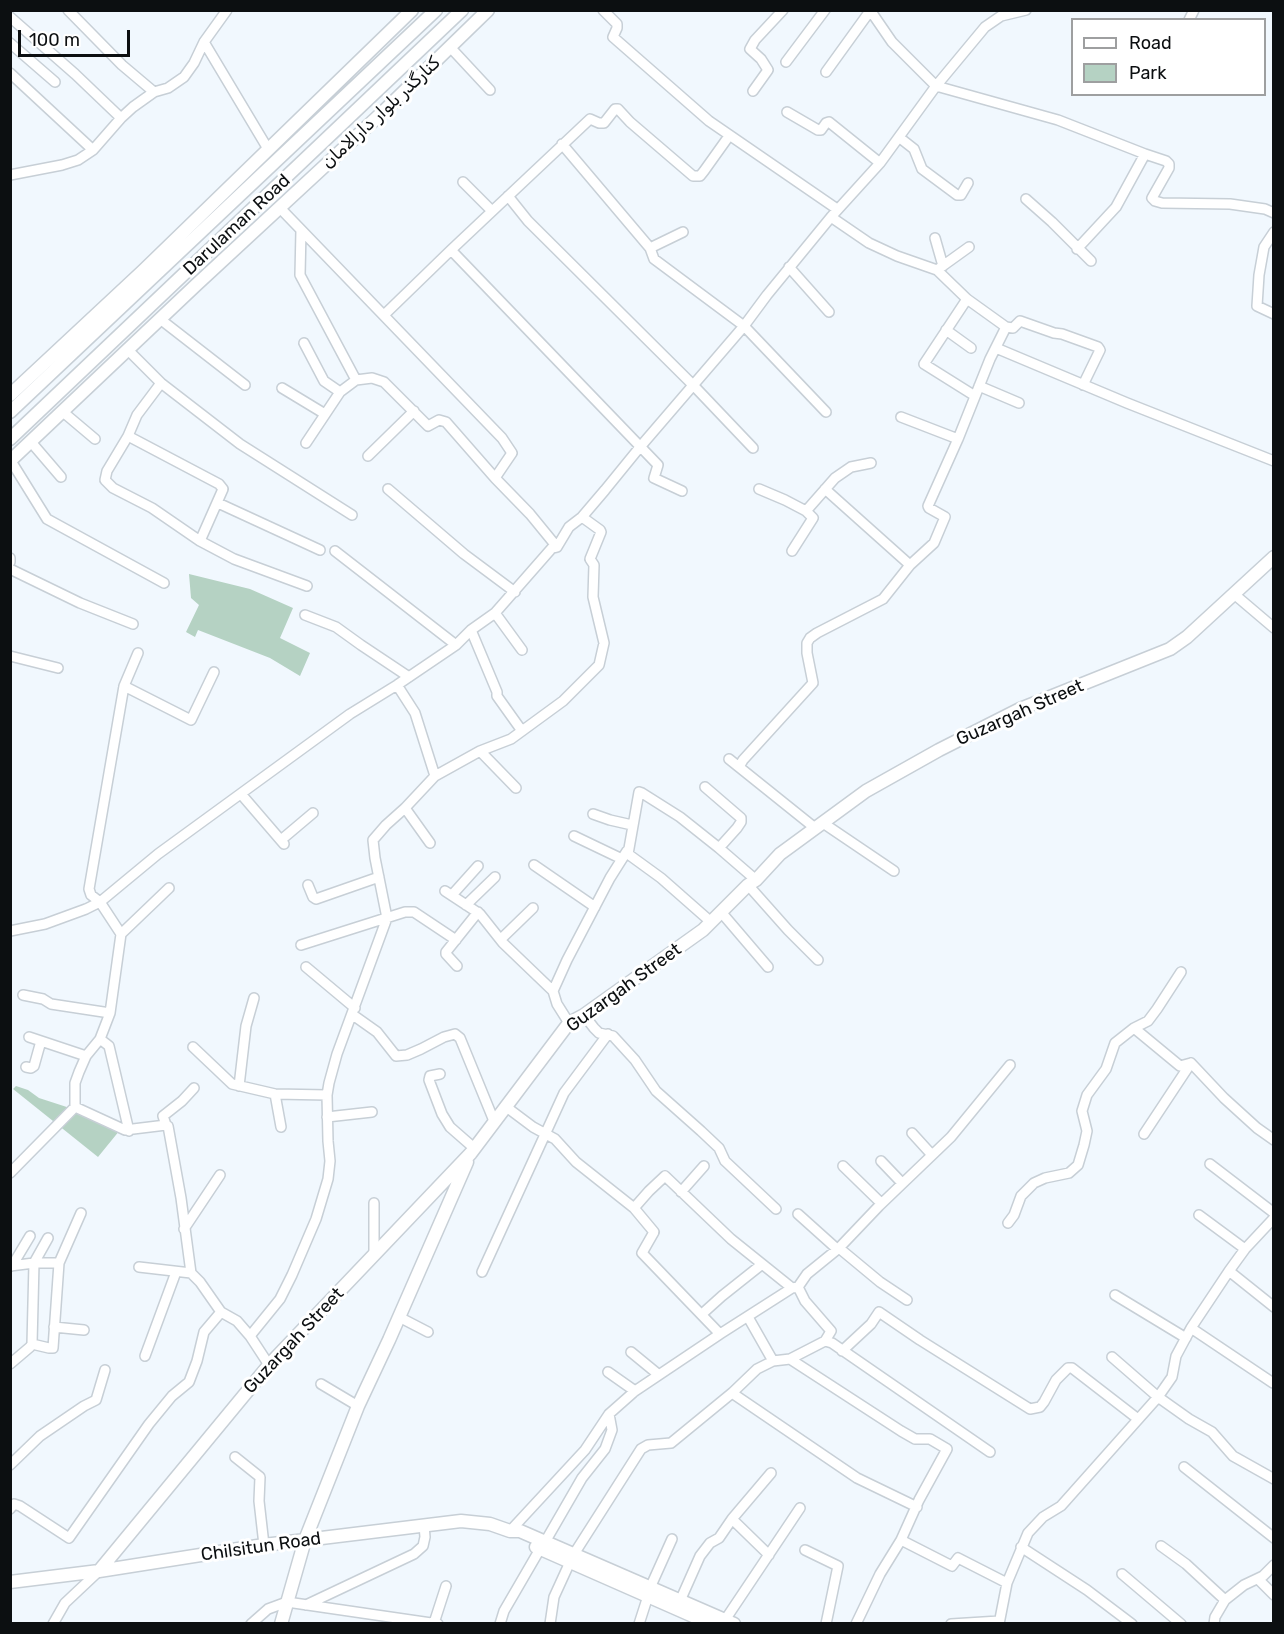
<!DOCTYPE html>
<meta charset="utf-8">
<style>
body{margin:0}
#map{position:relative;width:1284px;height:1634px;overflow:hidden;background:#f1f8fe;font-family:Rubik,sans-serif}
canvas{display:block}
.frame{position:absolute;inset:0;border:12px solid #0c0f11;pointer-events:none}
.legend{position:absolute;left:1071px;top:18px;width:195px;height:78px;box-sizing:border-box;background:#fff;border:2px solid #9e9fa0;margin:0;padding:8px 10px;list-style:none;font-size:18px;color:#0c0f11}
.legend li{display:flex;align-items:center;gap:12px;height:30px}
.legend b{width:30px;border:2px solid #9e9fa0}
.scale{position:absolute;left:18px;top:30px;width:112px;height:27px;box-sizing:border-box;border:3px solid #0c0f11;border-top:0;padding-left:8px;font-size:18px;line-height:21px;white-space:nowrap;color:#0c0f11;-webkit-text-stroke:4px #fff;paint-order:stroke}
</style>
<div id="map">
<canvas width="1284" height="1634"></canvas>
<div class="frame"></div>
<ul class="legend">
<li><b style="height:8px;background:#fff"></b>Road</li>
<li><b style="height:16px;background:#b5d2c3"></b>Park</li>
</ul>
<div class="scale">100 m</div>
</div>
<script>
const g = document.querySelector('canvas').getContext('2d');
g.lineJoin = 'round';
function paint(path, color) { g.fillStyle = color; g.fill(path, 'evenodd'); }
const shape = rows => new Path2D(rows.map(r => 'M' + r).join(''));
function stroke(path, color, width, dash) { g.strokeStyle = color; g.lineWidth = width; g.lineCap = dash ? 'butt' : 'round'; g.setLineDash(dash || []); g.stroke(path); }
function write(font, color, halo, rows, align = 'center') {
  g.font = font + ' Rubik,Vazirmatn,sans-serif'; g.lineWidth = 6; g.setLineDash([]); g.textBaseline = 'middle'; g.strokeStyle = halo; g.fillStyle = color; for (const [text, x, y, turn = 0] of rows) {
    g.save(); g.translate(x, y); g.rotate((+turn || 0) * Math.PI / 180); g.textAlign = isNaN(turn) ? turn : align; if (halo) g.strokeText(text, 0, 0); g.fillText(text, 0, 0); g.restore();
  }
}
paint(shape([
 [189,574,250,589,293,608,280,638,310,653,300,676,270,658,198,630,195,637,186,632,199,605,191,598],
 [16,1086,28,1090,39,1098,76,1110,120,1130,98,1157,13,1089]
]), '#b5d2c3');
const street = shape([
 [68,10,122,65,154,92],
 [603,10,617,24,617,28,613,37,709,121,837,209],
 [870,10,892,42,936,86,1058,120,1145,154,1166,161,1169,164,1169,168,1152,198,1155,201,1162,203,1230,204,1265,209,1274,213],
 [10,17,75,74,121,118],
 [1189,20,1194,10],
 [204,42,268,149],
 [10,43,55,82],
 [450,47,490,90],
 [786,62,825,10],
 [826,72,870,11],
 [10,73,93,150],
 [753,91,768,70,761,59,750,49,755,40,783,10],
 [787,112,818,130,821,130,826,123,829,122,880,163],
 [900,138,914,149,922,169,957,195,961,195,968,183],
 [562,144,650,248,654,259,744,326,826,412],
 [10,175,62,165,78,160,93,150,121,118,133,107,154,92,168,88,184,77,194,63,204,42,227,10],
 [463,182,492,211],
 [508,196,528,221,694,386,753,448],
 [1026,199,1052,222,1091,261],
 [280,208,502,438,512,453,495,478],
 [831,217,869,243,897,256,937,270,967,299,1006,327,1013,328,1020,321,1054,333,1062,334,1098,347,1100,350,1083,385],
 [301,230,300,275,356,380],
 [1274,232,1264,247,1259,275,1257,306,1274,314],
 [935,238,943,266],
 [650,248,683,232],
 [1077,249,1116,207,1145,154],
 [451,250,658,465,654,478,682,491],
 [789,267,829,312],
 [937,270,969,247],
 [967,299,924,364,975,396],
 [384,315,451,250,590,119,599,123,604,123,615,109,618,109,630,122,693,176,700,176,704,171,729,136],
 [160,319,245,385],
 [946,330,971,348],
 [304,343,324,381,340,392],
 [996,348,1127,403,1274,461],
 [128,350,161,383,240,444,352,515],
 [161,383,137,415,128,436,107,471,105,480,113,488,152,508,200,541,234,559,307,586],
 [979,386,1019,403],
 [282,388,325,414],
 [63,412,95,439],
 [901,417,958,439,990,359,1006,327],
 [128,436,219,484,223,489,200,541],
 [31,442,61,477],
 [306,443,340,392,356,380,372,378,384,382,428,426,439,420,446,422,495,478,530,514,557,547],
 [368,456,414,411],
 [11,461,47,519,164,583],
 [388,489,464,554,515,592],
 [759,489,785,500,806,511,813,518,792,551],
 [825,489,910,565],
 [218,503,320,550],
 [806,511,835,478,851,467,871,463],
 [335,551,456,645],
 [10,558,10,562],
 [10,569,80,603,133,624],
 [1234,594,1274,628],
 [495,613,522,650],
 [305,615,336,627,361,645,409,677],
 [471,630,497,692,497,696,522,731],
 [10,656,58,668],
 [124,686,191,720,214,672],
 [480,751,516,788],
 [729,759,815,828],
 [739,767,743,760,813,683,807,653,807,643,810,638,817,633,883,599,910,565,934,543,945,517,929,508,928,506,958,439],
 [435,776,480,751,511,739,563,701,599,665,604,643,593,597,594,565,590,559,601,532,600,530,582,517],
 [705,787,741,818,741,822,737,828,719,848],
 [241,794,284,844],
 [405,808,430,843],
 [593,814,610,820,632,825],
 [823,823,894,871],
 [574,836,622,859],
 [281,840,313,813],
 [534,865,595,907],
 [308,885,313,897,316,899,379,877],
 [748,885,788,930,818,960],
 [445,891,480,914,503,943,553,991,557,1004,569,1023],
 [452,895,478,866],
 [466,905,495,877],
 [721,912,768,967],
 [711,922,661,878,628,854,639,792,642,793,680,817,719,848,756,880],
 [10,931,45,924,86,909,100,902,158,854,350,714,397,685,456,645,471,630,495,613,552,548,557,547,569,527,582,517,605,490,640,447,744,326,767,295,831,217,880,163,936,86,985,27,1001,16,1026,10],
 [121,934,169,888],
 [501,939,533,908],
 [301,945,405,912,414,912,456,940],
 [457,966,446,954,446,952,478,912],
 [306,967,355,1008],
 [553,991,567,960,610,878,627,851],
 [23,995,43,999,51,1004,110,1013],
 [353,1015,377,1032,396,1056,407,1055,421,1049,444,1037,455,1034,460,1038,494,1121],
 [584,1015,594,1028,599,1033,613,1036,635,1060,656,1091,701,1131,719,1148,725,1161,776,1209],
 [1134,1028,1180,1066,1191,1063,1224,1098,1257,1128,1274,1140],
 [29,1037,86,1056],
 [100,1039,109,1046,129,1131],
 [193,1047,232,1084,275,1094,327,1095],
 [26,1067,31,1068,34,1066,41,1041],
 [440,1074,430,1076,429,1080,442,1114,450,1127,474,1148],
 [239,1086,246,1026,254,998],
 [194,1088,182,1101,163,1116,166,1125,168,1126,181,1198,191,1273,200,1282,221,1312,237,1321,250,1336,269,1365],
 [275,1094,281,1127],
 [505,1106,533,1127,555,1139,576,1162,634,1208,654,1232,642,1253,720,1334],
 [75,1107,125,1130,166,1125],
 [327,1117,372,1112],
 [912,1133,932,1155],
 [1144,1134,1191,1063],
 [881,1161,902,1183],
 [1210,1164,1274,1213],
 [843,1166,881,1203],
 [10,1173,75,1107,75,1083,79,1072,86,1056,100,1039,110,1013,121,934,100,902,91,895,89,889,124,686,138,653],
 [681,1192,704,1166],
 [374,1203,374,1255],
 [634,1208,649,1191,665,1176,731,1239,792,1288],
 [798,1214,837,1249],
 [1199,1215,1245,1249],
 [1008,1223,1014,1215,1021,1196,1034,1183,1045,1178,1069,1173,1078,1165,1084,1145,1087,1131,1082,1111,1087,1095,1106,1069,1115,1043,1134,1028,1148,1021,1157,1009,1181,972],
 [184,1229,220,1175],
 [839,1248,880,1282,907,1300],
 [10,1266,34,1263,59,1263],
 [12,1266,30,1236],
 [139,1267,191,1273],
 [1229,1271,1274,1307],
 [482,1272,564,1093,608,1034],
 [798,1287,805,1301,831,1331,825,1341],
 [1115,1295,1186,1338],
 [702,1314,722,1296,761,1265],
 [399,1317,428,1332],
 [748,1317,773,1361],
 [54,1327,84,1330],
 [1191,1328,1273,1383],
 [250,1336,280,1299,292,1275,316,1219,328,1179,330,1161,328,1141,327,1095,329,1083,337,1054,387,918,375,858,373,840,386,825,405,808,435,776,415,713,397,685],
 [32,1344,49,1348,53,1348,59,1263,81,1213],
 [842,1351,871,1324,879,1312,920,1340,1030,1409,1040,1407,1044,1402,1056,1380,1068,1368,1072,1368,1138,1419],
 [631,1352,659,1375],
 [145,1356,176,1272],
 [1112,1357,1158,1397,1189,1419,1212,1432,1233,1456,1274,1479],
 [790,1359,901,1431,915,1439,930,1439,947,1449,919,1500,901,1540,880,1574,856,1624],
 [10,1364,30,1347,32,1344,34,1263,48,1238],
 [608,1372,635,1391],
 [321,1384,358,1406],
 [732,1393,857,1478,917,1507],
 [235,1457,260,1477,259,1501,264,1545],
 [10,1465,40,1436,84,1406,96,1400,105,1370],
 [1184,1467,1274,1538],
 [10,1509,14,1504,20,1506,69,1538,149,1424,172,1396,189,1382,197,1361,204,1332,221,1312],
 [732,1519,769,1555],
 [510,1531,585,1450,609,1414,635,1391,720,1334,792,1288,798,1287,807,1274,839,1248,879,1206,951,1137,1010,1065],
 [901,1540,952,1566,958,1558,1007,1583],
 [545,1542,582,1478,605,1449,612,1430,609,1414],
 [1161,1546,1186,1564,1225,1600],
 [1021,1547,1087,1590,1132,1624],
 [805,1550,838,1566,826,1624],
 [574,1554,641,1449,648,1445,671,1443,732,1393,757,1369,773,1361,790,1359,825,1341,832,1343,990,1452],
 [1122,1574,1181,1624],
 [1258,1579,1274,1595],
 [650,1588,672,1539],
 [680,1601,700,1556,710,1543,719,1538,732,1519,771,1473],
 [306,1605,414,1554,423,1546,425,1537,424,1525],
 [725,1620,800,1508],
 [434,1623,446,1586],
 [53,1624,65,1603,99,1571],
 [251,1624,268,1609,287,1602,438,1624],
 [500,1624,504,1611,540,1549],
 [550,1624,554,1597,570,1562],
 [639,1624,648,1596],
 [951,1624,999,1621],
 [999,1624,1007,1583,1028,1533,1043,1517,1061,1506,1158,1397,1172,1377,1176,1356,1191,1328,1229,1271,1245,1249,1274,1218],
 [1214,1624,1215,1617,1225,1600,1244,1585,1263,1576,1274,1565]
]);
const secondary = shape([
 [10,395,143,271,412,10],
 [10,412,436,10],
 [10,439,462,10],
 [10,461,196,285,384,111,488,10],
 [536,1547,711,1624],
 [99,1571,269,1365,471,1153,569,1023,584,1015,703,930,748,885,756,880,780,854,866,791,939,750,1020,709,1170,649,1187,637,1274,557],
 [10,1582,99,1571,264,1545,461,1521,490,1524,510,1531,520,1531,734,1624],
 [281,1624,305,1540,358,1406,389,1340,467,1162]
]);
stroke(street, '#c7cfd6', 12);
stroke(secondary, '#c7cfd6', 15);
stroke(street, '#fff', 9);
stroke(secondary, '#fff', 12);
write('18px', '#0c0f11', '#fff', [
 ["کنارگذر بلوار دارالامان",381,113,-43],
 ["Darulaman Road",237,225,-43],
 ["Guzargah Street",1020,713,-24],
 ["Guzargah Street",624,988,-36],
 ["Guzargah Street",294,1341,-47],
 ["Chilsitun Road",261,1547,-8]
]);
</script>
